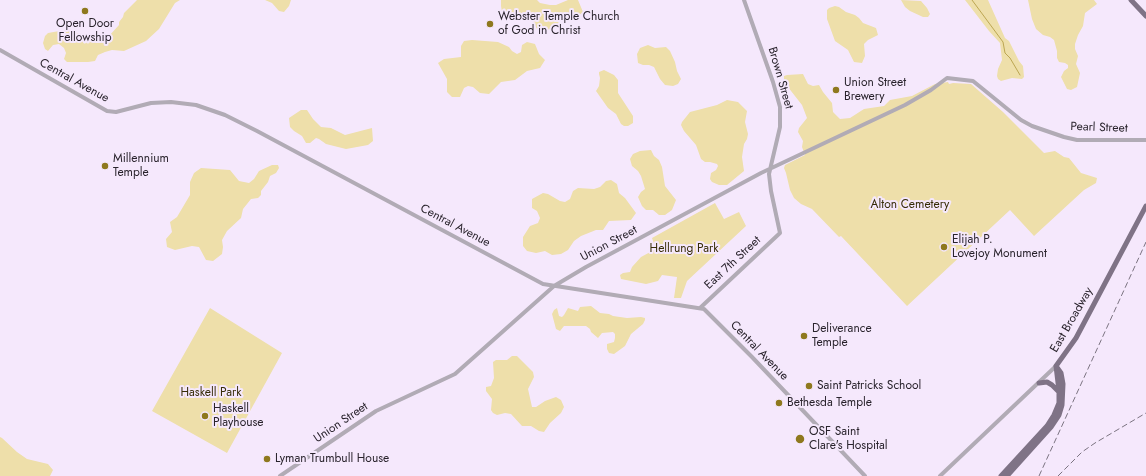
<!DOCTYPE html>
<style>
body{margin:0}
canvas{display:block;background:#f5e8fc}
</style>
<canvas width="1146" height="476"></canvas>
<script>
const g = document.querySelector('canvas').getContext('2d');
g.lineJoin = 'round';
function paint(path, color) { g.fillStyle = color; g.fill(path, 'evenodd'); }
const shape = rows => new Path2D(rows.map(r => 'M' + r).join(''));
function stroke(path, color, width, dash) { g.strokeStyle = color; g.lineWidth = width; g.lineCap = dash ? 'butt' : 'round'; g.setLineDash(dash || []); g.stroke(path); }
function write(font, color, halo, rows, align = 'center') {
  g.font = font + ' Jost,sans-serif'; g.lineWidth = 4; g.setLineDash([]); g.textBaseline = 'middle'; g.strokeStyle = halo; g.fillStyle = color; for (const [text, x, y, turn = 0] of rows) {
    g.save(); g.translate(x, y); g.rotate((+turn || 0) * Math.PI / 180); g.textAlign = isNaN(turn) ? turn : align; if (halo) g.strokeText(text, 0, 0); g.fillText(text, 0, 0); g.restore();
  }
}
paint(shape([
 [137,0,180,0,175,3,159,29,146,41,124,51,112,50,105,52,98,55,95,61,88,62,67,62,64,59,66,53,64,48,59,44,53,45,48,51,45,49,43,43,45,36,48,33,65,30,97,38,109,36,119,25,119,22,123,17,124,13],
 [265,0,291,0,289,6,284,12,279,11,272,3],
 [501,0,537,0,540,3,550,5,556,5,568,0,578,0,583,12,578,16,571,17,560,21,554,28,542,31,537,29,532,19,523,20,518,15,506,15,502,12,501,6],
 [901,0,921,1,927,8,930,14,928,17,923,17,910,11,905,7],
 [965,0,988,0,1005,38,1009,41,1019,61,1023,66,1024,77,1022,79,1012,78,1001,81,998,79,997,76,998,69,1002,60,1000,43,989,31],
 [1028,0,1094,0,1097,4,1085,13,1083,26,1078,35,1075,44,1075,49,1078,56,1076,64,1080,73,1077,87,1071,90,1067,89,1061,77,1064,71,1068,68,1068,65,1065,63,1059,62,1057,58,1057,51,1054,40,1050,37,1043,35,1036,29,1032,19],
 [835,6,839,7,846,12,855,15,859,18,863,23,876,28,878,35,868,40,864,44,865,56,862,63,854,62,848,50,835,41,827,19,827,10,829,8],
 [472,40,498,42,509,47,512,51,517,54,521,52,522,45,527,42,535,44,539,54,545,60,540,68,527,71,515,80,501,82,489,94,480,93,473,87,468,86,464,88,460,97,452,97,447,92,447,79,438,63,444,59,461,57,461,46,464,41],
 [648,45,655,48,666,47,670,51,675,62,677,71,681,79,678,84,673,86,665,85,660,79,654,67,649,65,643,65,638,63,637,54,640,48],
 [604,70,614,75,618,80,618,93,633,116,633,123,628,126,624,126,621,124,616,114,608,108,596,91,599,86,600,78,599,74,599,72],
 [803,74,808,84,813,86,819,85,823,92,832,103,833,112,840,119,850,118,864,109,884,106,890,100,912,96,935,84,948,82,949,84,953,83,971,84,1003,112,1044,153,1055,151,1064,157,1069,158,1081,173,1097,178,1096,183,1084,190,1034,236,1010,210,907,306,841,236,839,237,812,209,801,204,794,198,790,190,786,173,784,168,785,165,805,155,802,147,803,141,798,132,799,128,807,118,802,105,784,82,784,76,787,75],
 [727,100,738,102,747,111,745,122,748,134,747,139,744,144,742,157,744,171,727,185,719,185,712,182,710,179,711,173,716,170,718,166,717,164,710,162,705,162,701,159,696,145,684,131,681,125,682,122,690,112,717,105],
 [301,110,307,110,313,119,321,127,331,128,345,135,372,128,373,141,368,145,346,149,326,144,319,139,316,138,310,143,306,143,302,136,294,131,290,127,289,118],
 [651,150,654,156,659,160,662,167,665,186,676,200,672,210,665,215,659,215,653,210,646,210,642,206,638,197,641,192,645,189,641,176,638,171,632,166,630,159,633,154,640,151],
 [272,165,278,165,279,168,276,173,270,176,268,182,261,191,261,195,258,198,251,199,243,209,241,218,227,231,222,240,223,247,222,254,213,261,206,260,199,247,192,246,175,250,167,247,166,239,172,232,170,222,177,217,190,195,190,182,194,173,201,168,230,170,239,181,249,183,254,179,259,171],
 [611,180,617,184,619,193,625,198,636,213,631,220,609,221,603,230,596,230,581,236,574,241,568,250,561,254,552,255,545,251,536,253,527,251,523,246,523,237,530,226,538,223,540,218,537,211,532,208,532,199,543,193,548,194,560,201,565,202,570,199,573,191,578,188,594,189,600,187,606,181],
 [715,203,724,219,739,212,746,226,687,281,681,298,674,298,677,277,662,275,658,281,646,284,621,279,620,275,623,273,630,272,632,267,641,257,654,250,656,250,652,238],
 [591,306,600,313,609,314,613,316,627,318,641,317,645,318,645,320,643,324,631,334,625,346,614,354,609,353,607,349,607,344,614,342,615,338,615,334,613,332,602,333,598,338,591,332,590,329,586,326,564,326,560,331,556,329,552,314,554,310,557,308,559,316,562,317,564,315,568,308,578,311,580,307],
 [210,308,282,353,227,453,152,411],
 [512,356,517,356,533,372,534,377,528,389,532,407,536,407,545,401,556,397,561,400,564,407,561,413,550,423,544,432,539,431,531,426,522,426,511,414,505,413,497,415,493,413,491,410,492,399,486,391,486,387,491,386,494,378,493,362,496,360,507,360],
 [0,437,2,438,17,452,27,459,48,464,53,470,50,476,0,476]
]), '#eedfaa');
stroke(shape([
 [972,0,1003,42,1005,53,1010,58,1020,75]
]), '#bca652', 1);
stroke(shape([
 [0,50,107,111,116,112,151,103,171,102,196,105,225,115,257,131,543,284,704,309,752,357,865,476],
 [700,308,780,233,771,191,769,174,780,127,780,107,773,82,744,0],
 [280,476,376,411,455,374,554,286,586,267,761,173,905,105,931,90,947,78,973,81,1021,120,1032,126,1064,137,1077,140,1146,140],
 [940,476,1056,366]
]), '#b1abb5', 4);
stroke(shape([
 [1131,0,1146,16],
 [1056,366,1076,338,1146,206],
 [1039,383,1047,382,1052,385,1059,392],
 [1001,476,1047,426,1054,415,1059,403,1059,391,1056,366],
 [1007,476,1051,427,1059,415,1062,405,1063,384,1061,373,1056,366]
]), '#7f7386', 5);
stroke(shape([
 [1039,476,1146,242],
 [1058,476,1082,452,1095,443,1146,413]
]), '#7b7380', 1, [6, 3]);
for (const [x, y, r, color] of [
 [85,11,4,"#8e781e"],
 [490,24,4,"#8e781e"],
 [836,90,4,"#8e781e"],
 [105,166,4,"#8e781e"],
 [944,247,4,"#8e781e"],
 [804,336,4,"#8e781e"],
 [809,386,4,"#8e781e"],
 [779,403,4,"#8e781e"],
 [205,416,4,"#8e781e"],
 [800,439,5,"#8e781e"],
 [267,459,4,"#8e781e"]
]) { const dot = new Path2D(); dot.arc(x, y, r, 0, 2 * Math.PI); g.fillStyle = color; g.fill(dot); stroke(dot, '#f5e8fc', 1.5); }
write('12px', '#29232c', '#f5e8fc', [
 ["Webster Temple Church",498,17],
 ["of God in Christ",498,31],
 ["Open Door",85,24,"center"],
 ["Fellowship",85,38,"center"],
 ["Union Street",844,83],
 ["Brewery",844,97],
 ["Millennium",113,159],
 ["Temple",113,173],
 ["Elijah P.",952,240],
 ["Lovejoy Monument",952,254],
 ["Deliverance",812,329],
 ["Temple",812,343],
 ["Saint Patricks School",817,386],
 ["Bethesda Temple",787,403],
 ["Haskell",213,409],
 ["Playhouse",213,423],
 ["OSF Saint",809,432],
 ["Clare's Hospital",809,446],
 ["Lyman Trumbull House",275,459]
], 'left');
write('12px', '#29232c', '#f5e8fc', [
 ["Brown Street",780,78,74],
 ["Central Avenue",74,81,29],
 ["Pearl Street",1099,128,2],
 ["Central Avenue",455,226,28],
 ["Union Street",609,244,-28],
 ["East 7th Street",733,263,-43],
 ["East Broadway",1072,320,-60],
 ["Central Avenue",759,351,46],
 ["Union Street",341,423,-34]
]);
write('12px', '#372d07', '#f5e8fc', [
 ["Alton Cemetery",910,205],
 ["Hellrung Park",684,249],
 ["Haskell Park",211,393]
]);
</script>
